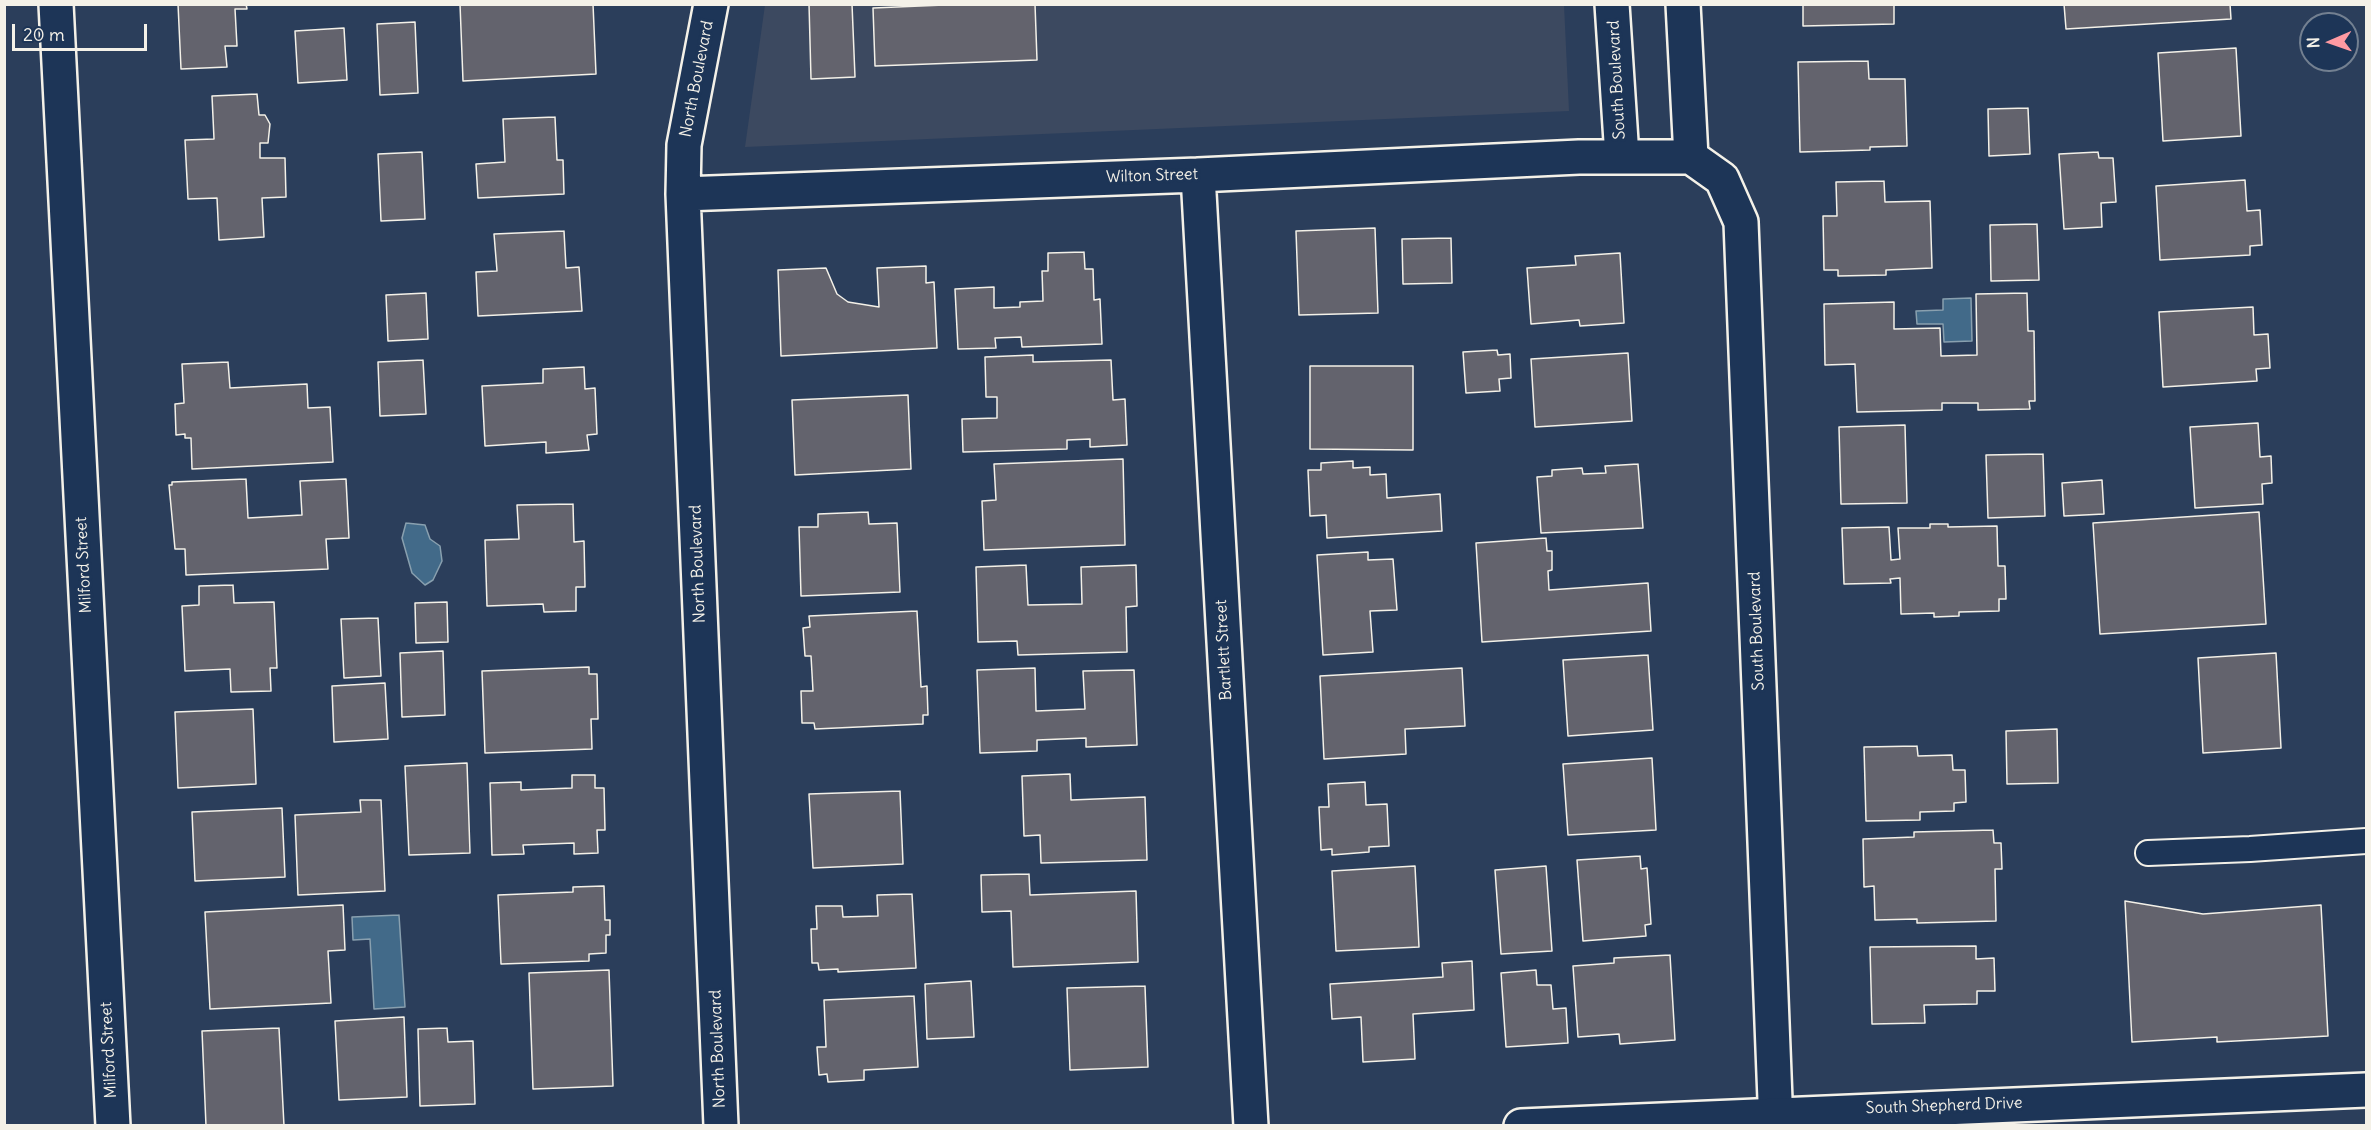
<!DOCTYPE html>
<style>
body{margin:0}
#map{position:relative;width:2371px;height:1130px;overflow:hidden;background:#2b3e5b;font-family:Delius,sans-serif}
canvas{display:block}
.frame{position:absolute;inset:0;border:6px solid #f4f1e8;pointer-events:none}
.north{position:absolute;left:2299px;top:12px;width:60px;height:60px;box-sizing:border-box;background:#1d3557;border:2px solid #738091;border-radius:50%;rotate:268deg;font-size:16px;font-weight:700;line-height:24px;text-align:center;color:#f4f1e8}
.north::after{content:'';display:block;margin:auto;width:21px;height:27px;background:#ff9aa2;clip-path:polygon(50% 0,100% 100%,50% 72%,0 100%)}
.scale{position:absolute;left:12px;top:24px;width:135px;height:27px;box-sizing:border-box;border:3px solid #f4f1e8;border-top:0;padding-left:8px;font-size:18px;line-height:21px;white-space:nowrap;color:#f4f1e8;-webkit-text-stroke:4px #1d3557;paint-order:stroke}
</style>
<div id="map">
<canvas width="2371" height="1130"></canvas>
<div class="frame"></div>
<div class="north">N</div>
<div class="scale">20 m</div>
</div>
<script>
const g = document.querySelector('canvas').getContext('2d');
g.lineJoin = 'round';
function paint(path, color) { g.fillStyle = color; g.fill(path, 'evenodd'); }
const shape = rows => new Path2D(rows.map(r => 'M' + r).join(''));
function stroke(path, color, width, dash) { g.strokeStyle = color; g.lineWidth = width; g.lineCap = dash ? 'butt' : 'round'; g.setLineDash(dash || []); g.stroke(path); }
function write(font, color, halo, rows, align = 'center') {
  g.font = font + ' Delius,sans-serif'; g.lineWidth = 6; g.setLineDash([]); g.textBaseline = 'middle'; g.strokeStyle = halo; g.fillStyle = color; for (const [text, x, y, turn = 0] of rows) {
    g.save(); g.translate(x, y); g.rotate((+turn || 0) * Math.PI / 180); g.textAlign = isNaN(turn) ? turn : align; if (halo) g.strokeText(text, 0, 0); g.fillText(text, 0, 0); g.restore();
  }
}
paint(shape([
 [765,5,1564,5,1569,111,745,147]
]), '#3c4960');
const water = shape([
 [1971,298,1972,341,1944,342,1943,324,1917,324,1916,311,1943,310,1943,299,1971,298],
 [406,523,425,525,430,539,440,546,442,561,433,580,425,585,412,573,402,538,406,523],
 [399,915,405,1007,374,1009,370,939,353,940,352,917,399,915]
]);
paint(water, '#426a89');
stroke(water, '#89a0af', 1.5);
const building = shape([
 [178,4,246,4,247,9,235,9,237,46,225,46,227,67,181,69,178,4],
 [460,4,593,4,596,74,463,81,460,4],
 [809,4,852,4,855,77,811,79,809,4],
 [968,4,1035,4,1037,60,875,66,873,8,968,4],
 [1803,4,1894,4,1894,24,1803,26,1803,4],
 [2064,4,2230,4,2231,19,2066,29,2064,4],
 [415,22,418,93,380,95,377,24,415,22],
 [344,28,347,80,298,83,295,31,344,28],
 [2236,48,2241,136,2163,141,2158,53,2236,48],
 [1868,61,1869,79,1905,79,1907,146,1870,147,1870,150,1800,152,1798,62,1868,61],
 [257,94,259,115,265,115,270,124,268,143,260,143,260,158,285,158,286,197,262,198,264,237,219,240,217,198,188,199,185,140,214,139,212,96,257,94],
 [2028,108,2030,154,1989,156,1988,109,2028,108],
 [555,117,557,160,563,160,564,194,478,198,476,164,505,162,503,119,555,117],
 [422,152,425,219,381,221,378,154,422,152],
 [2098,152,2099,158,2113,158,2116,202,2101,203,2102,227,2064,229,2059,154,2098,152],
 [2245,180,2247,211,2260,210,2262,245,2250,246,2250,255,2160,260,2156,186,2245,180],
 [1884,181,1885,202,1930,201,1932,268,1886,270,1886,275,1838,276,1838,270,1824,270,1823,216,1837,216,1836,182,1884,181],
 [2037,224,2039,280,1991,281,1990,225,2037,224],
 [1375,228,1378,313,1299,315,1296,231,1375,228],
 [564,231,566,268,579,267,582,311,478,316,476,272,497,271,494,234,564,231],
 [1451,238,1452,283,1403,284,1402,239,1451,238],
 [1084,252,1085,269,1093,269,1094,300,1100,299,1102,344,1022,347,1021,337,995,338,996,348,958,349,955,289,994,287,994,308,1020,307,1020,302,1043,301,1042,271,1048,271,1048,253,1084,252],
 [1620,253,1624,323,1580,326,1579,320,1531,324,1527,268,1576,265,1575,256,1620,253],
 [926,266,926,283,934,282,937,348,781,356,778,270,826,268,837,294,848,302,879,307,877,268,926,266],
 [426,293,428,339,388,341,386,295,426,293],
 [2027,293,2028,331,2034,331,2035,401,2029,401,2030,409,1978,410,1978,403,1942,403,1942,410,1857,412,1855,364,1825,365,1824,304,1894,302,1894,329,1940,328,1941,356,1977,355,1976,294,2027,293],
 [2253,307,2254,335,2268,334,2270,368,2256,369,2257,381,2163,387,2159,312,2253,307],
 [1497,350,1498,355,1510,354,1511,378,1499,379,1500,391,1466,393,1463,352,1497,350],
 [1628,353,1632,421,1535,427,1531,359,1628,353],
 [1033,355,1033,362,1111,360,1113,400,1125,399,1127,445,1090,447,1090,439,1067,440,1067,449,963,452,962,419,997,418,997,397,986,397,985,357,1033,355],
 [423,360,426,414,380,416,378,362,423,360],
 [228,362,230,388,307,384,308,408,330,407,333,462,192,469,191,438,185,438,185,434,176,435,175,404,184,403,182,364,228,362],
 [1310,366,1413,366,1413,450,1310,449,1310,366],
 [584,367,585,389,595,388,597,434,587,435,589,450,546,453,546,442,485,446,482,386,543,383,543,369,584,367],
 [908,395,911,469,795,475,792,400,908,395],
 [2258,423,2260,457,2271,456,2272,483,2262,484,2263,504,2195,508,2190,427,2258,423],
 [1905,425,1907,503,1841,504,1839,427,1905,425],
 [2043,454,2045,516,1988,518,1986,455,2043,454],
 [1123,459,1125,545,984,550,982,501,996,500,994,464,1123,459],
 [1353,461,1353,468,1370,467,1370,475,1386,474,1387,498,1440,494,1442,531,1327,538,1326,515,1310,516,1308,470,1321,470,1321,463,1353,461],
 [1638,464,1643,528,1541,533,1537,477,1552,476,1552,470,1582,468,1583,474,1606,473,1605,466,1638,464],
 [246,479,248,518,302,515,300,481,346,479,349,538,326,539,328,569,186,575,185,549,175,549,169,485,172,485,172,482,246,479],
 [2102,480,2104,514,2064,516,2062,483,2102,480],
 [573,504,574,542,584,541,585,587,576,587,576,611,544,612,543,604,487,606,485,540,519,539,517,505,573,504],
 [868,512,869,524,897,523,900,592,801,596,799,527,818,527,818,514,868,512],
 [2259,512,2266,624,2100,634,2093,523,2259,512],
 [1930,524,1948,524,1948,527,1997,526,1998,566,2005,566,2006,599,1999,599,1999,611,1959,612,1959,616,1934,617,1934,613,1901,614,1900,578,1890,579,1891,583,1844,584,1842,528,1889,527,1891,560,1900,559,1898,528,1930,528,1930,524],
 [1546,538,1547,551,1552,551,1552,570,1548,571,1549,590,1648,583,1651,631,1482,642,1476,543,1546,538],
 [1368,552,1368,560,1393,559,1397,610,1370,611,1373,652,1323,655,1317,555,1368,552],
 [1026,565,1028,605,1082,604,1081,567,1136,565,1137,606,1126,607,1127,652,1018,655,1017,641,978,642,976,567,1026,565],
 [233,585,234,603,274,602,277,668,270,668,271,691,231,692,230,669,185,671,182,606,199,605,199,586,233,585],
 [447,602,448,642,416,643,415,603,447,602],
 [917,611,921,687,927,686,928,715,923,715,923,724,815,729,814,723,802,723,801,691,813,691,811,656,805,656,803,628,810,627,809,616,917,611],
 [378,618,381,676,344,678,341,619,378,618],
 [443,651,445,715,402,717,400,653,443,651],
 [2276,653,2281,748,2203,753,2198,658,2276,653],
 [1648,655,1653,730,1568,736,1563,660,1648,655],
 [589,667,589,674,597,674,598,719,591,719,592,749,485,753,482,671,589,667],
 [1035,668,1036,711,1085,709,1083,671,1134,670,1137,745,1086,747,1086,738,1037,740,1037,751,980,753,977,670,1035,668],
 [1462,668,1465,726,1405,729,1406,754,1324,759,1320,676,1462,668],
 [385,683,388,739,334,742,332,686,385,683],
 [253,709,256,784,178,788,175,712,253,709],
 [2057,729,2058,783,2007,784,2006,731,2057,729],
 [1917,746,1918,756,1952,755,1953,770,1965,770,1966,802,1954,803,1954,811,1920,812,1920,820,1866,821,1864,747,1917,746],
 [1652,758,1656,830,1568,835,1563,764,1652,758],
 [467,763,470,853,409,855,405,766,467,763],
 [1070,774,1071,800,1145,797,1147,860,1041,863,1040,835,1024,836,1022,776,1070,774],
 [572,775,595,775,595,788,604,788,605,830,597,830,598,853,574,854,574,843,523,845,524,854,492,855,490,783,521,782,521,790,572,788,572,775],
 [1365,782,1366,805,1387,804,1389,846,1369,847,1369,852,1332,855,1332,849,1321,850,1319,807,1329,807,1328,784,1365,782],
 [900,791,903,864,813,868,809,794,900,791],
 [360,800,381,800,385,891,298,895,295,815,361,812,360,800],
 [282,808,285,877,195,881,192,812,282,808],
 [1993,830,1994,843,2001,843,2002,869,1995,869,1996,921,1917,923,1917,919,1875,920,1874,886,1864,887,1863,839,1914,837,1914,832,1993,830],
 [1640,856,1641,869,1647,868,1651,924,1645,925,1646,936,1583,941,1577,860,1640,856],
 [1415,866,1419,947,1336,951,1332,871,1415,866],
 [1546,866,1552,951,1501,954,1495,870,1546,866],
 [1029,874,1030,895,1136,891,1138,962,1013,967,1011,911,982,912,981,875,1029,874],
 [604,886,605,920,610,920,610,935,606,935,606,953,589,954,589,961,501,964,498,895,573,892,573,887,604,886],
 [912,894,916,968,838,972,838,969,819,970,818,963,812,963,811,929,817,929,816,906,842,906,843,917,878,916,877,895,912,894],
 [2125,901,2203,914,2321,905,2328,1036,2217,1042,2217,1037,2132,1042,2125,901],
 [343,905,345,950,328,951,331,1003,210,1009,205,912,343,905],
 [1976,946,1976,959,1994,958,1995,991,1977,991,1977,1004,1924,1005,1925,1023,1872,1024,1870,947,1976,946],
 [1670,955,1675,1040,1620,1044,1619,1034,1578,1037,1573,966,1614,963,1614,958,1670,955],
 [1472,961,1474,1010,1413,1014,1415,1059,1363,1062,1361,1017,1332,1019,1330,984,1443,977,1442,963,1472,961],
 [609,970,613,1086,533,1089,529,973,609,970],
 [1536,970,1537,985,1551,985,1553,1009,1566,1008,1568,1043,1506,1047,1501,973,1536,970],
 [971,981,974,1037,927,1039,925,984,971,981],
 [1145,986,1148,1067,1070,1070,1067,988,1145,986],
 [914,996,918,1067,864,1070,864,1080,828,1082,827,1074,819,1075,817,1047,826,1047,824,1000,914,996],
 [404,1017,407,1097,339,1100,335,1021,404,1017],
 [279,1028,284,1126,206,1126,202,1031,279,1028],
 [447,1028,448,1042,473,1041,475,1104,420,1106,418,1029,447,1028]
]);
paint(building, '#63636d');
stroke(building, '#f4f1e8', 1.5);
const service = shape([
 [2148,853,2250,849,2366,841]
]);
const minor = shape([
 [56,4,113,1126],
 [711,4,684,145,683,194,721,1126],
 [1612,4,1622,157],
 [1683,4,1691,157],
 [1198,175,1251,1126],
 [683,194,1198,175,1579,157,1691,157,1722,179,1741,222,1776,1126]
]);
const secondary = shape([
 [1521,1126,2366,1090]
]);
stroke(service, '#f4f1e8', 28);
stroke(minor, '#f4f1e8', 38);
stroke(secondary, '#f4f1e8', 38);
stroke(service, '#1d3557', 24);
stroke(minor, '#1d3557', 33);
stroke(secondary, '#1d3557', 33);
write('16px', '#f4f1e8', '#1d3557', [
 ["North Boulevard",697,79,-79],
 ["South Boulevard",1617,80,-93],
 ["Wilton Street",1152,176,-2],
 ["North Boulevard",698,564,-92],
 ["Milford Street",84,565,-93],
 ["South Boulevard",1757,631,-92],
 ["Bartlett Street",1224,650,-93],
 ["North Boulevard",718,1049,-92],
 ["Milford Street",109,1050,-93],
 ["South Shepherd Drive",1944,1106,-2]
]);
</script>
